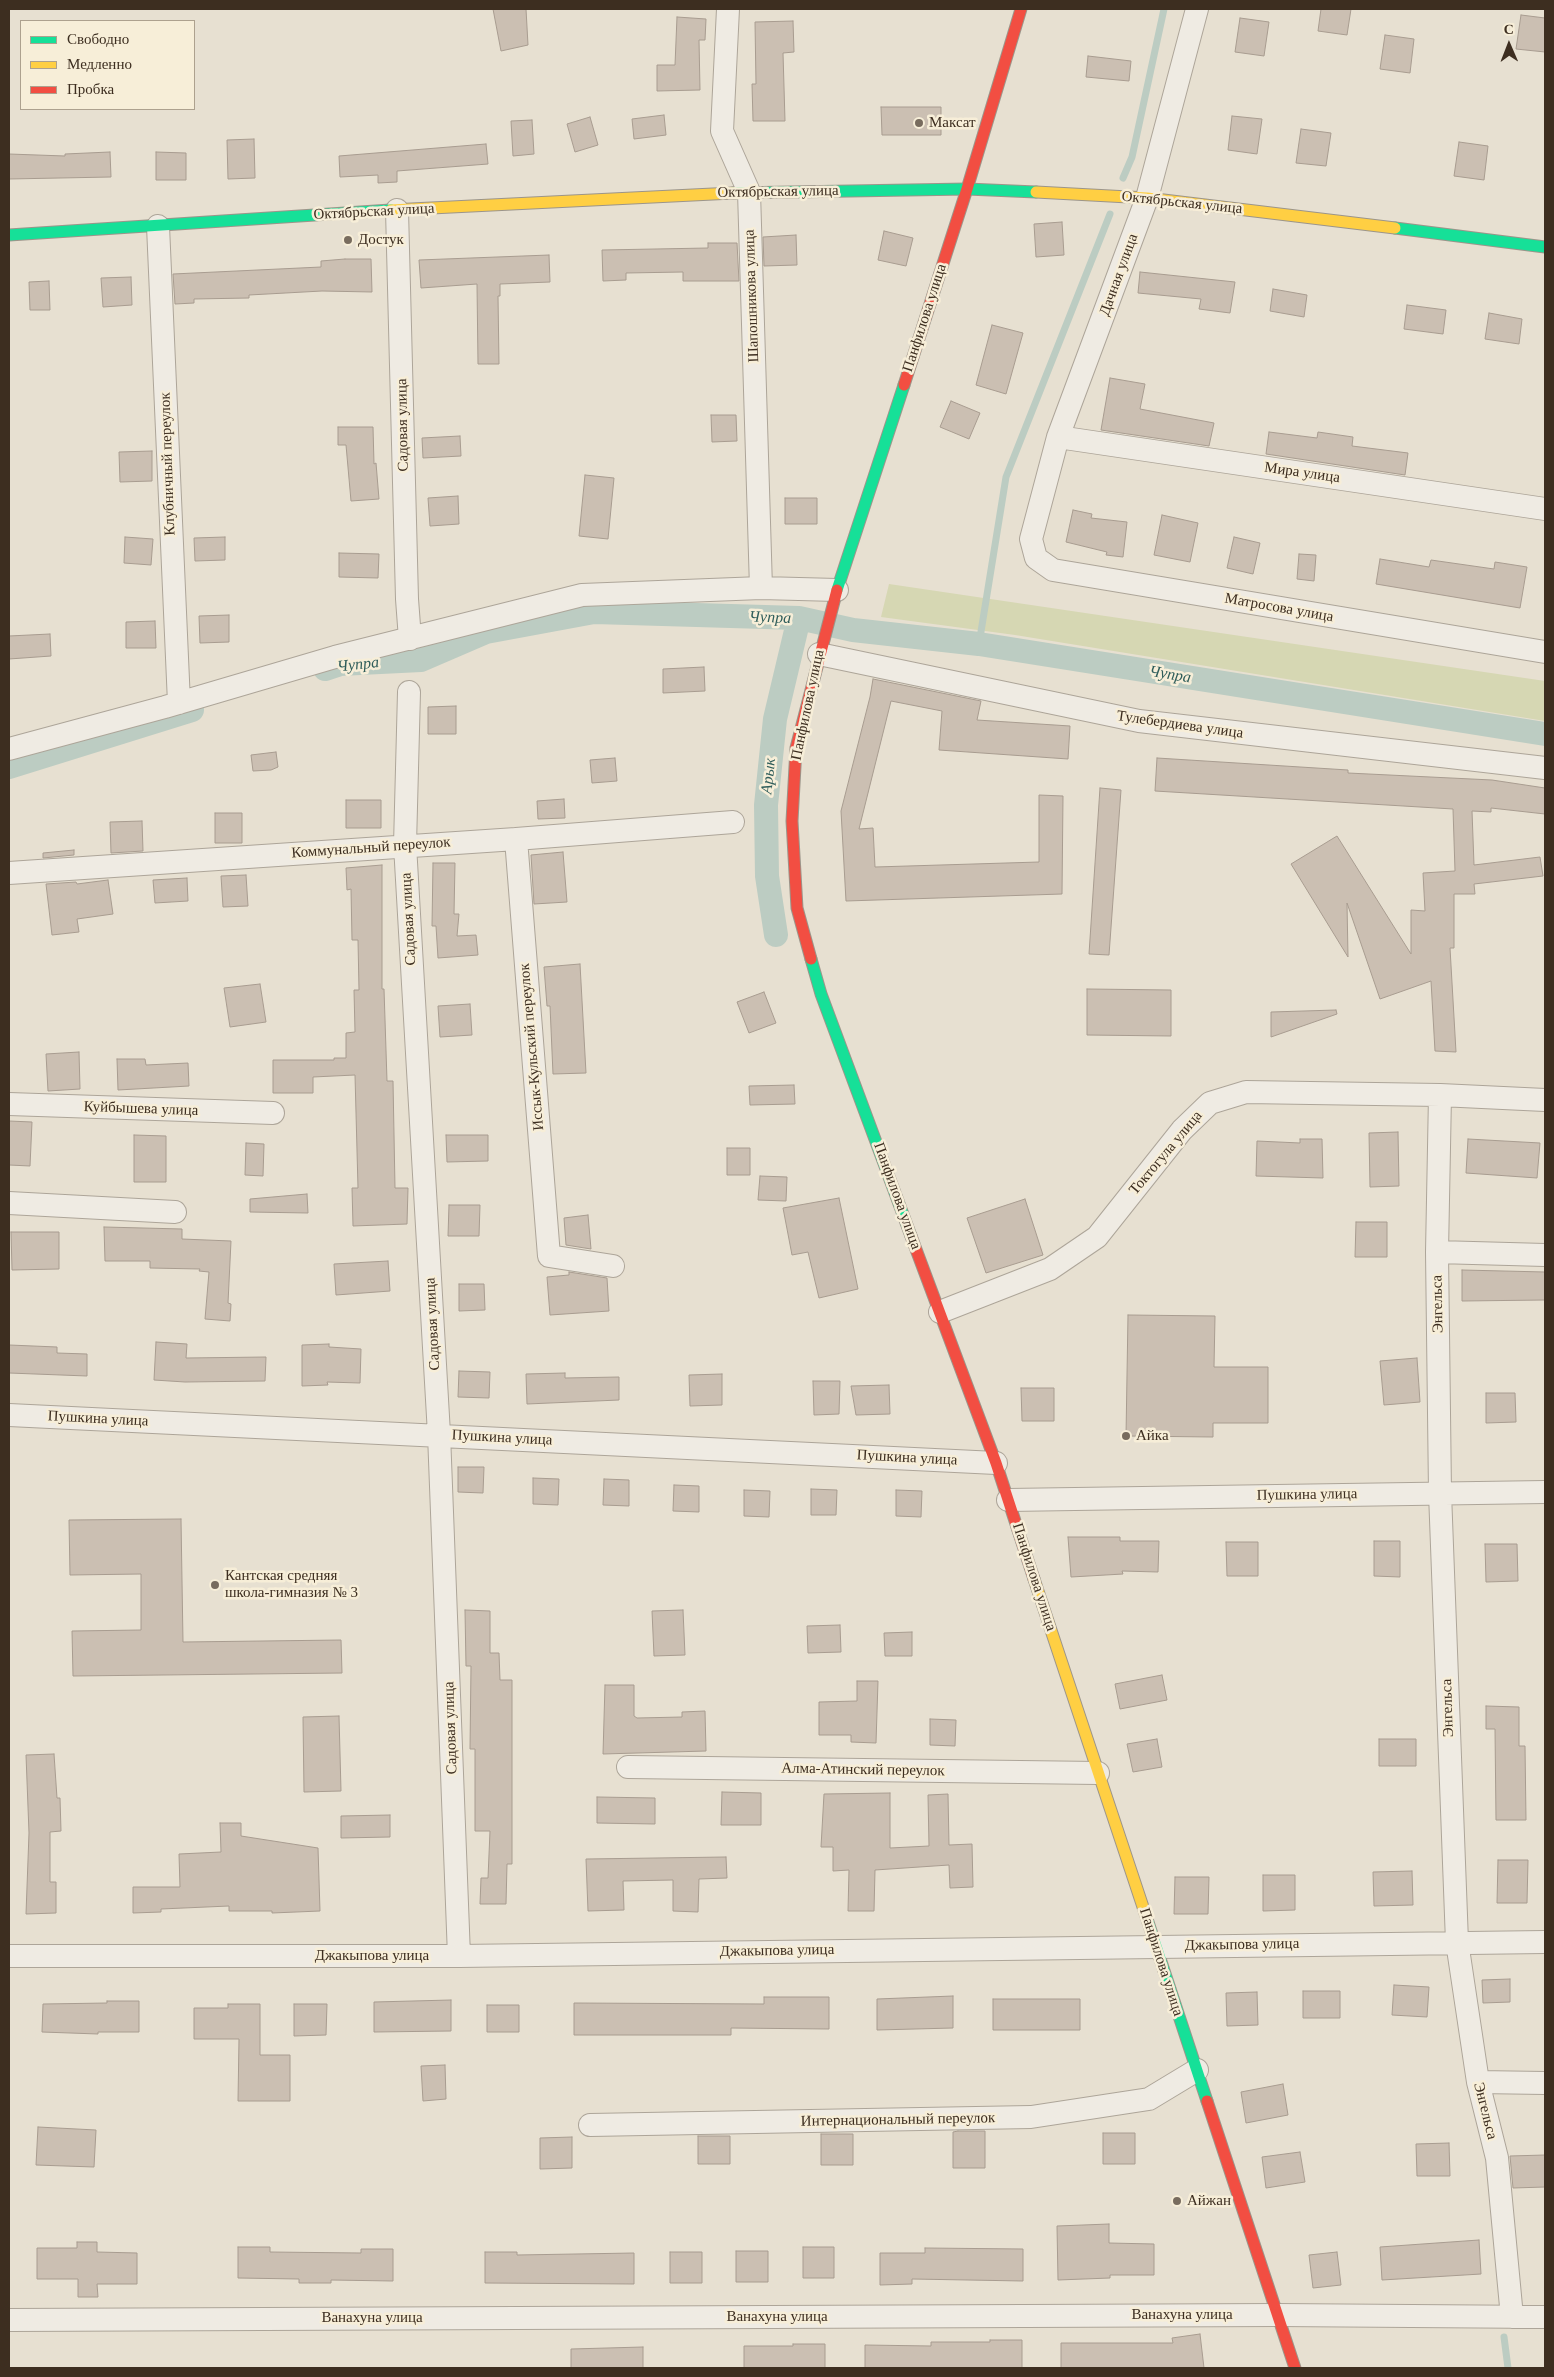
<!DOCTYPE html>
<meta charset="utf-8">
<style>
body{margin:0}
#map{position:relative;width:1554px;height:2377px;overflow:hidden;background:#e7e0d1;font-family:"Times New Roman",serif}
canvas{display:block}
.frame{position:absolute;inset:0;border:10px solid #3d2e20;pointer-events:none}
.legend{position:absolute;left:20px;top:20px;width:175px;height:90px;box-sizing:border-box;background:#f7eed8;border:1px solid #ada18e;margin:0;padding:6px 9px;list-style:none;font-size:15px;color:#3d2e20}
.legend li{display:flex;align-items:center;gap:10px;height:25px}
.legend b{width:25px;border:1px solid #ada18e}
.north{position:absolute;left:1484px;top:20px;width:50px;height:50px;-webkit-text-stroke:4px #f7eed8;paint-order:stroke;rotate:359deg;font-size:14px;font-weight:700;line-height:20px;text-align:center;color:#3d2e20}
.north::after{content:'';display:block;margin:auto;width:18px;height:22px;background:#3d2e20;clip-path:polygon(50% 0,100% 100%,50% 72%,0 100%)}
</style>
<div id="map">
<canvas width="1554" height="2377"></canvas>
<div class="frame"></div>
<ul class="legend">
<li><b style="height:6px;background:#16e098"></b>Свободно</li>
<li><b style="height:6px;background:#ffcf43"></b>Медленно</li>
<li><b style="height:6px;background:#f24e42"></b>Пробка</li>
</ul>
<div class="north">С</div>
</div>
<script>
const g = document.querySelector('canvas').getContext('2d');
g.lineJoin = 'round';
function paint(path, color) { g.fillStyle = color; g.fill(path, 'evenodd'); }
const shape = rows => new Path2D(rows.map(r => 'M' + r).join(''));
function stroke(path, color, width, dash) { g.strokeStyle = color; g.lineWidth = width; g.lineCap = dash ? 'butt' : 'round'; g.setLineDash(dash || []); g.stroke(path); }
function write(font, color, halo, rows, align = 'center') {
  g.font = font + ' "Times New Roman",serif'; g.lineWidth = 5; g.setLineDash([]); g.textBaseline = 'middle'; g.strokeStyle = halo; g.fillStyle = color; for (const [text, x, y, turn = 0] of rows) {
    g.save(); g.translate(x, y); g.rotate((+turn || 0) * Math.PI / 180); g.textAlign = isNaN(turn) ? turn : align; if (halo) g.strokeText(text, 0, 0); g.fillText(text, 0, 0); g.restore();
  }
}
paint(shape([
 [889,584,1545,681,1545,721,1015,635,881,617]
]), '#d6d7b3');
stroke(shape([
 [1123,178,1132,157,1164,9],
 [979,644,1006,477,1110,214],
 [1504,2337,1508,2368]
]), '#bcccc2', 7);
stroke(shape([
 [325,669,340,664,421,660,486,632,594,612,799,618,853,630,979,644,1545,734],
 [9,767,192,710],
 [776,935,767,876,766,805,775,719,799,618]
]), '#bcccc2', 24);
const building = shape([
 [493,9,526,9,528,45,501,51,493,9],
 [1321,9,1351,9,1347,35,1318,31,1321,9],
 [1521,15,1545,18,1545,52,1516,49,1521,15],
 [677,17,706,19,705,40,699,40,700,90,657,91,657,65,675,65,677,17],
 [1240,18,1269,22,1264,56,1235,52,1240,18],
 [793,21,794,52,783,53,785,121,753,121,752,84,756,84,755,22,793,21],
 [1385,35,1414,39,1410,73,1380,69,1385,35],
 [1088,56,1131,61,1129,81,1086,77,1088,56],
 [881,107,941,107,941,135,882,135,881,107],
 [664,115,666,135,634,139,632,119,664,115],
 [1232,116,1262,119,1257,154,1228,150,1232,116],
 [590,117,598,145,575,152,567,124,590,117],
 [532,120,534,154,513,156,511,121,532,120],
 [1301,129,1331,133,1326,166,1296,163,1301,129],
 [254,139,255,178,228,179,227,140,254,139],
 [1459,142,1488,146,1484,180,1454,176,1459,142],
 [486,144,488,164,397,171,397,182,378,183,378,175,340,177,339,156,486,144],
 [110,152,111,177,9,179,9,154,65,156,65,154,110,152],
 [156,152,186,153,186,180,156,180,156,152],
 [1062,222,1064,255,1036,257,1034,224,1062,222],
 [884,231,913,238,906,266,878,260,884,231],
 [796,235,797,265,764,266,763,237,796,235],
 [708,243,737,243,739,281,683,281,683,272,626,273,626,280,603,281,602,250,708,248,708,243],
 [549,255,550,282,500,284,500,296,498,296,499,364,478,364,477,284,421,288,419,260,549,255],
 [345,259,371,259,372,292,322,291,249,295,249,298,194,299,194,303,175,304,173,274,321,267,321,261,345,259],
 [1140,272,1235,282,1230,313,1199,309,1201,299,1138,293,1140,272],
 [131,277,132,305,103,307,101,278,131,277],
 [49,281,50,310,30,310,29,282,49,281],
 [1273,289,1307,295,1304,317,1270,311,1273,289],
 [1407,305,1446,310,1443,334,1404,329,1407,305],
 [1489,313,1522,319,1519,344,1485,339,1489,313],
 [992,325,1023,333,1006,394,976,385,992,325],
 [1110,378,1145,384,1140,409,1214,423,1209,446,1101,430,1110,378],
 [951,401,980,413,969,439,940,427,951,401],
 [711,415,736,415,737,441,712,442,711,415],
 [338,427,373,427,374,464,376,463,379,499,351,501,346,445,338,445,338,427],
 [1269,432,1317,438,1318,432,1353,437,1352,446,1408,453,1405,475,1266,454,1269,432],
 [460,436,461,456,423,458,422,438,460,436],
 [152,451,152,481,120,482,119,452,152,451],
 [585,475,614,478,608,539,579,536,585,475],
 [458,496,459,524,430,526,428,498,458,496],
 [785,498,817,498,817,524,785,524,785,498],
 [1073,510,1092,514,1091,518,1127,522,1123,557,1106,555,1107,552,1066,542,1073,510],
 [1162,515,1198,523,1190,562,1154,555,1162,515],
 [125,537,153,539,151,565,124,563,125,537],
 [225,537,225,560,195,561,194,538,225,537],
 [1234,537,1260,543,1253,574,1227,568,1234,537],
 [339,553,379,554,378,578,339,577,339,553],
 [1299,554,1316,555,1314,581,1297,579,1299,554],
 [1380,559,1429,567,1431,560,1494,569,1495,562,1527,567,1520,608,1376,584,1380,559],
 [229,615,229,642,200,643,199,616,229,615],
 [155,621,156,648,126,648,126,622,155,621],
 [50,634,51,656,9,659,9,636,50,634],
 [704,667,705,691,663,693,663,669,704,667],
 [873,679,981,701,977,720,1070,726,1068,759,939,750,942,711,891,701,859,829,873,828,875,867,1039,862,1039,795,1063,796,1062,894,846,901,841,811,870,697,873,679],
 [456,706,456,734,428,734,428,707,456,706],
 [276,752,278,767,271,770,253,771,251,755,276,752],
 [615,758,617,781,592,783,590,760,615,758],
 [1157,758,1348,770,1348,773,1492,780,1545,788,1545,814,1491,808,1491,812,1472,811,1474,865,1540,857,1543,876,1474,884,1475,894,1454,894,1454,948,1450,948,1456,1052,1435,1051,1431,981,1380,999,1347,903,1348,957,1291,864,1337,836,1411,954,1411,910,1425,911,1423,873,1455,871,1453,809,1155,791,1157,758],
 [1100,788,1121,790,1109,955,1089,954,1100,788],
 [564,799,565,818,538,819,537,801,564,799],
 [346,800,381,800,381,828,346,828,346,800],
 [215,813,242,813,242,843,215,843,215,813],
 [142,821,143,851,111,853,110,822,142,821],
 [74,850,74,855,43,858,43,853,74,850],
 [563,852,567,902,534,904,531,855,563,852],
 [433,863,455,863,454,914,459,914,457,936,476,935,478,955,438,958,436,926,432,926,433,863],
 [382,865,382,989,384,989,387,1081,393,1081,395,1188,408,1188,407,1224,353,1226,352,1188,358,1188,355,1075,313,1077,313,1093,273,1093,273,1060,334,1060,334,1058,346,1058,346,1033,355,1032,354,990,359,990,358,940,352,940,351,889,347,890,346,868,382,865],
 [246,875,248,906,223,907,221,876,246,875],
 [187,878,188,901,155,903,153,880,187,878],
 [108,880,113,914,77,919,79,932,52,935,46,884,76,882,77,884,108,880],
 [580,964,586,1073,553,1074,550,1006,547,1006,544,967,580,964],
 [260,984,266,1022,230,1027,224,988,260,984],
 [1087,989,1171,990,1171,1036,1087,1035,1087,989],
 [764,992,776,1023,749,1033,737,1002,764,992],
 [470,1004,472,1035,440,1037,438,1006,470,1004],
 [1336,1010,1337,1014,1271,1037,1271,1012,1336,1010],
 [79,1052,80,1089,48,1091,46,1054,79,1052],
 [117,1059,145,1059,146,1065,188,1063,189,1086,118,1090,117,1059],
 [794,1085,795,1104,750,1105,749,1086,794,1085],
 [9,1121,32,1122,30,1166,9,1165,9,1121],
 [1398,1132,1399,1186,1370,1187,1369,1133,1398,1132],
 [134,1135,166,1136,166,1182,134,1182,134,1135],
 [446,1135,488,1135,488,1161,447,1162,446,1135],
 [1300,1139,1322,1139,1323,1178,1256,1176,1257,1141,1300,1143,1300,1139],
 [1468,1139,1540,1143,1537,1178,1466,1173,1468,1139],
 [246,1143,264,1144,263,1176,245,1175,246,1143],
 [727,1148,750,1148,750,1175,727,1175,727,1148],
 [760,1176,787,1177,786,1201,758,1200,760,1176],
 [307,1194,308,1213,250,1212,250,1199,307,1194],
 [839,1198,858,1289,819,1298,808,1252,792,1255,783,1208,839,1198],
 [1025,1199,1043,1255,986,1273,967,1218,1025,1199],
 [449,1205,480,1205,479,1236,448,1236,449,1205],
 [588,1215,591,1249,566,1245,564,1218,588,1215],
 [1356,1222,1387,1222,1387,1257,1355,1257,1356,1222],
 [104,1227,182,1229,182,1239,231,1241,228,1303,231,1304,230,1321,205,1319,209,1272,199,1271,200,1269,150,1268,150,1261,105,1261,104,1227],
 [11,1232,59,1232,59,1269,12,1270,11,1232],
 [388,1261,390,1291,336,1295,334,1264,388,1261],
 [1462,1270,1545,1272,1545,1300,1462,1301,1462,1270],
 [569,1272,607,1278,609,1311,550,1315,547,1277,569,1275,569,1272],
 [459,1284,484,1284,485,1310,459,1311,459,1284],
 [1128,1315,1215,1316,1214,1367,1268,1367,1268,1423,1213,1423,1213,1437,1126,1436,1128,1315],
 [156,1342,187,1344,186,1358,266,1357,265,1381,185,1382,154,1380,156,1342],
 [329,1344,329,1347,361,1349,360,1383,327,1382,328,1385,302,1386,302,1345,329,1344],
 [9,1345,57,1347,57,1353,87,1354,87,1376,9,1373,9,1345],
 [1417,1358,1420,1402,1384,1405,1380,1361,1417,1358],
 [459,1371,490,1372,489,1398,458,1397,459,1371],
 [565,1373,565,1378,619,1377,619,1400,527,1404,526,1374,565,1373],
 [722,1374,722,1405,690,1406,689,1375,722,1374],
 [813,1381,840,1381,839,1414,814,1415,813,1381],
 [889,1385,890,1414,856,1415,851,1386,889,1385],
 [1021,1388,1054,1388,1054,1421,1022,1421,1021,1388],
 [1486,1393,1515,1393,1516,1422,1486,1423,1486,1393],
 [458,1467,484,1467,483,1493,458,1492,458,1467],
 [533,1478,559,1479,558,1505,533,1504,533,1478],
 [604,1479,629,1480,629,1506,603,1505,604,1479],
 [674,1485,699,1486,699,1512,673,1511,674,1485],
 [811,1489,837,1490,836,1515,811,1515,811,1489],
 [744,1490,770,1491,769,1517,744,1516,744,1490],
 [896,1490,922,1491,921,1517,896,1516,896,1490],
 [181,1519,183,1642,341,1640,342,1673,73,1676,72,1631,141,1630,141,1574,70,1575,69,1520,181,1519],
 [1068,1537,1120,1537,1120,1541,1159,1541,1158,1572,1122,1571,1123,1574,1071,1577,1068,1537],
 [1374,1541,1400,1541,1400,1577,1374,1576,1374,1541],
 [1226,1542,1258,1542,1258,1576,1227,1576,1226,1542],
 [1485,1544,1517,1544,1518,1581,1486,1582,1485,1544],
 [465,1610,490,1611,490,1653,499,1653,500,1680,512,1680,512,1864,507,1864,506,1904,480,1904,481,1878,488,1878,490,1831,475,1831,475,1749,470,1749,471,1666,466,1666,465,1610],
 [683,1610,685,1655,654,1656,652,1611,683,1610],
 [840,1625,841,1652,808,1653,807,1626,840,1625],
 [912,1632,912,1656,885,1656,884,1633,912,1632],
 [1162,1675,1167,1700,1120,1709,1115,1684,1162,1675],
 [857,1681,878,1681,876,1743,851,1742,851,1735,819,1735,819,1702,857,1701,857,1681],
 [605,1685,634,1685,634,1716,637,1718,682,1717,682,1712,705,1711,706,1751,603,1754,605,1685],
 [1486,1706,1519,1707,1519,1746,1525,1746,1526,1820,1496,1820,1495,1729,1486,1729,1486,1706],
 [339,1716,341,1791,304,1792,303,1717,339,1716],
 [930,1719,956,1720,955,1746,930,1745,930,1719],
 [1157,1739,1162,1767,1133,1772,1127,1744,1157,1739],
 [1379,1739,1416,1739,1416,1766,1379,1766,1379,1739],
 [54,1754,57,1798,60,1798,61,1831,50,1832,50,1882,56,1882,56,1913,26,1914,29,1833,26,1755,54,1754],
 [722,1792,761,1793,761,1825,721,1825,722,1792],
 [890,1793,890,1848,929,1846,928,1795,948,1794,949,1845,972,1844,973,1887,950,1888,949,1865,875,1870,874,1911,848,1911,849,1870,833,1871,833,1847,821,1847,824,1794,890,1793],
 [597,1797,655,1798,655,1824,597,1823,597,1797],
 [390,1815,390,1837,341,1838,341,1816,390,1815],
 [220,1823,241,1823,241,1836,318,1848,320,1911,272,1913,272,1911,229,1911,229,1906,161,1909,161,1912,133,1913,133,1887,180,1887,179,1854,221,1852,220,1823],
 [726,1857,727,1878,699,1879,698,1912,673,1911,673,1880,623,1881,624,1910,588,1911,586,1859,726,1857],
 [1498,1860,1528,1860,1527,1903,1497,1903,1498,1860],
 [1412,1871,1413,1905,1374,1906,1373,1872,1412,1871],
 [1263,1875,1295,1875,1295,1910,1263,1911,1263,1875],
 [1175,1877,1209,1877,1208,1914,1174,1914,1175,1877],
 [1510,1979,1510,2002,1483,2003,1482,1980,1510,1979],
 [1394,1985,1429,1987,1427,2017,1392,2015,1394,1985],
 [1303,1991,1340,1991,1340,2018,1303,2018,1303,1991],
 [1257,1992,1258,2025,1227,2026,1226,1993,1257,1992],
 [953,1996,953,2028,877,2030,877,1999,953,1996],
 [764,1997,829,1997,829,2029,731,2028,731,2035,574,2035,574,2003,764,2004,764,1997],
 [993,1999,1080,1999,1080,2030,993,2030,993,1999],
 [451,2000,451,2031,374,2032,374,2002,451,2000],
 [107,2001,139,2001,139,2032,98,2032,98,2034,42,2032,43,2004,107,2003,107,2001],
 [228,2004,260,2004,260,2055,290,2055,290,2101,238,2101,239,2039,194,2039,194,2008,228,2008,228,2004],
 [294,2004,327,2004,326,2035,294,2036,294,2004],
 [487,2005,519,2005,519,2032,487,2032,487,2005],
 [445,2065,446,2099,423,2101,421,2066,445,2065],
 [1283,2084,1288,2115,1246,2123,1241,2092,1283,2084],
 [38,2127,96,2130,94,2167,36,2165,38,2127],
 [958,2131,985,2131,985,2168,953,2168,953,2132,958,2131],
 [1103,2133,1135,2133,1135,2164,1103,2164,1103,2133],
 [821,2134,853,2134,853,2165,821,2165,821,2134],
 [698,2136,730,2136,730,2164,698,2164,698,2136],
 [572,2137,572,2168,540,2169,540,2138,572,2137],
 [1449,2143,1450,2176,1417,2176,1416,2144,1449,2143],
 [1300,2152,1305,2182,1266,2188,1262,2157,1300,2152],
 [1545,2155,1545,2187,1513,2188,1510,2156,1545,2155],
 [1109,2224,1109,2243,1154,2244,1154,2275,1110,2275,1110,2278,1058,2280,1057,2226,1109,2224],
 [1479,2240,1481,2274,1382,2280,1380,2247,1479,2240],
 [77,2242,97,2242,97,2252,137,2253,137,2284,97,2284,98,2297,78,2297,78,2279,37,2279,37,2248,77,2248,77,2242],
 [238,2247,270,2247,270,2252,361,2253,361,2249,393,2249,393,2281,331,2280,331,2283,299,2283,299,2279,238,2278,238,2247],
 [803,2247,834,2247,834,2278,803,2278,803,2247],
 [925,2248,1023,2249,1023,2281,912,2279,912,2284,880,2285,880,2253,925,2253,925,2248],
 [736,2251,768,2251,768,2282,736,2282,736,2251],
 [485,2252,517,2252,517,2255,634,2253,634,2284,485,2283,485,2252],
 [670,2252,702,2252,702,2283,670,2283,670,2252],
 [1337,2252,1341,2285,1313,2288,1309,2255,1337,2252],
 [1200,2334,1204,2368,1061,2368,1061,2343,1173,2343,1172,2338,1200,2334],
 [990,2340,1022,2340,1022,2368,865,2368,865,2345,931,2346,931,2342,990,2342,990,2340],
 [793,2344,825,2344,825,2368,744,2368,744,2346,793,2346,793,2344],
 [643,2347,643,2368,571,2368,571,2349,643,2347]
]);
paint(building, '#cbbfb2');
stroke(building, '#a89c90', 1);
const street = shape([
 [728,9,722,131,749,192,761,588],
 [1197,9,1147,198,1058,437,1031,539,1036,558,1053,570,1545,652],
 [397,210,407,599,410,639],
 [158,226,179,703],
 [1058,437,1545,509],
 [819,654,1139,721,1545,768],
 [409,692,405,845,439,1434,459,1956],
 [9,749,165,707,335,657,582,595,761,588,837,590],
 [516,839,549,1256,613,1266],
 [9,873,516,839,733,822],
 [1440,1095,1437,1252,1440,1493,1457,1942,1478,2082,1497,2158,1512,2317],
 [9,1104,273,1113],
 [9,1203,175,1212],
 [1437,1252,1545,1255],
 [940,1312,1050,1269,1097,1237,1182,1130,1210,1103,1246,1092,1440,1095,1545,1100],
 [9,1415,996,1463],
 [1008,1500,1545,1492],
 [628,1767,1098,1773],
 [9,1956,459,1956,1545,1942],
 [1478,2082,1545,2083],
 [590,2125,1031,2117,1149,2099,1197,2070],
 [9,2320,1278,2315,1545,2317]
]);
const fast = shape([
 [733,193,967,189,1036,192],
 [1395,228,1545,247],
 [9,235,391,210],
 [837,590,904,385],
 [811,959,821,994,911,1236],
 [1145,1913,1207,2101]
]);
const slow = shape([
 [1036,192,1147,198,1395,228],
 [391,210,733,193],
 [1034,1579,1145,1913]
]);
const jam = shape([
 [904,385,967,189,1021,9],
 [811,959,797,908,792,821,796,748,837,590],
 [911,1236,996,1463,1034,1579],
 [1207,2101,1295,2368]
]);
stroke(street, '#ada599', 24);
stroke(fast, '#9c958a', 13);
stroke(slow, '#9c958a', 13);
stroke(jam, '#9c958a', 13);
stroke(street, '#efebe3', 22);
stroke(fast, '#16e098', 11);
stroke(slow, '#ffcf43', 11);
stroke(jam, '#f24e42', 11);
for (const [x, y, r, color] of [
 [919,123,5,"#786c5e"],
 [348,240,5,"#786c5e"],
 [1126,1436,5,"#786c5e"],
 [215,1585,5,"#786c5e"],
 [1177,2201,5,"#786c5e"]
]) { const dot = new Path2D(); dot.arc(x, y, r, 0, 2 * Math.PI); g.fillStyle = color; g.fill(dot); stroke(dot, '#f7eed8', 2); }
write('15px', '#3d2e20', '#f7eed8', [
 ["Максат",929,123],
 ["Достук",358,240],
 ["Айка",1136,1436],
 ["Кантская средняя",225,1576],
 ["школа-гимназия № 3",225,1593],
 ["Айжан",1187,2201]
], 'left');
write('15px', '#3d2e20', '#f7eed8', [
 ["Октябрьская улица",778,192,-1],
 ["Октябрьская улица",1182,203,6],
 ["Октябрьская улица",374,212,-3],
 ["Дачная улица",1119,275,-70],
 ["Шапошникова улица",752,296,-92],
 ["Панфилова улица",925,318,-72],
 ["Садовая улица",403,425,-91],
 ["Клубничный переулок",168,464,-92],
 ["Мира улица",1302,473,8],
 ["Матросова улица",1279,608,10],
 ["Панфилова улица",808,705,-78],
 ["Тулебердиева улица",1180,725,8],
 ["Коммунальный переулок",371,848,-4],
 ["Садовая улица",409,919,-93],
 ["Иссык-Кульский переулок",532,1047,-95],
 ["Куйбышева улица",141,1109,2],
 ["Токтогула улица",1166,1153,-50],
 ["Панфилова улица",897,1196,70],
 ["Энгельса",1438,1304,-91],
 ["Садовая улица",433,1324,-93],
 ["Пушкина улица",98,1419,3],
 ["Пушкина улица",502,1438,3],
 ["Пушкина улица",907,1458,3],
 ["Пушкина улица",1307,1495,-1],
 ["Панфилова улица",1034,1577,72],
 ["Энгельса",1448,1708,-92],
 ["Садовая улица",451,1728,-92],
 ["Алма-Атинский переулок",863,1770,1],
 ["Джакыпова улица",1242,1945,-1],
 ["Джакыпова улица",777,1951,-1],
 ["Джакыпова улица",372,1956],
 ["Панфилова улица",1161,1962,72],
 ["Энгельса",1485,2111,76],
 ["Интернациональный переулок",898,2120,-1],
 ["Ванахуна улица",1182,2315],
 ["Ванахуна улица",777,2317],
 ["Ванахуна улица",372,2318]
]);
write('italic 16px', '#2f5d5a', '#f7eed8', [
 ["Чупра",770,618,2],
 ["Чупра",358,665,-6],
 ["Чупра",1170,675,9],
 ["Арык",769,776,-84]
]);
</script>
